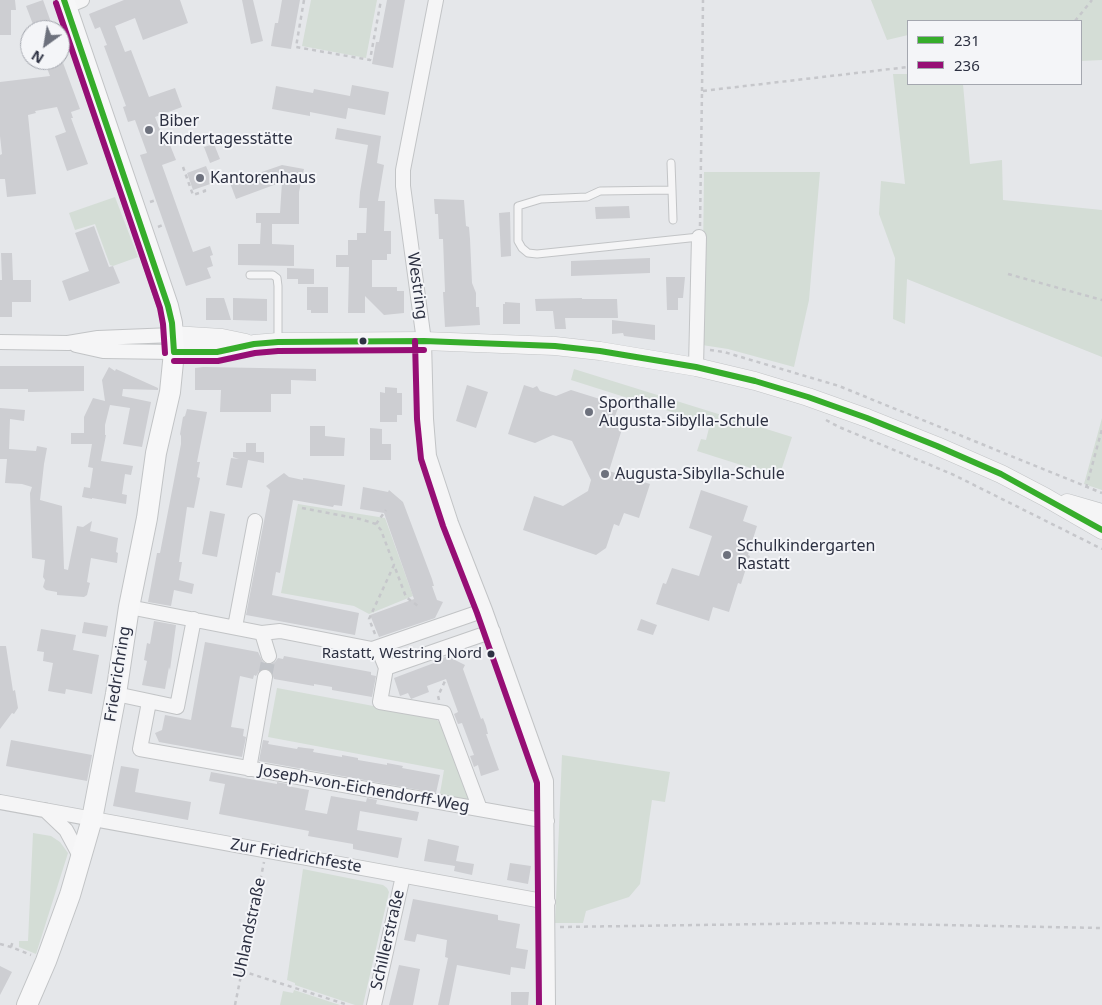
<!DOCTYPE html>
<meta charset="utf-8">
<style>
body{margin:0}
#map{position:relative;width:1102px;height:1005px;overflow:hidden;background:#e5e7ea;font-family:"Noto Sans",sans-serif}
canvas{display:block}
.legend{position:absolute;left:907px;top:20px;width:175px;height:65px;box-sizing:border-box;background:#f4f5f8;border:1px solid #a4a7af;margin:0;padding:6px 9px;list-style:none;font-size:15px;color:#2d3142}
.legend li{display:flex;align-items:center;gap:10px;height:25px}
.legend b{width:25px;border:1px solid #a4a7af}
.north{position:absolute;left:20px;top:20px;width:50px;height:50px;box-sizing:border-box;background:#f4f5f8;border:1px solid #a4a7af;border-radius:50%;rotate:212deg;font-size:14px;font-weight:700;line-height:20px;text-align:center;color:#2d3142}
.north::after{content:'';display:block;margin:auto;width:18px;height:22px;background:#6d717d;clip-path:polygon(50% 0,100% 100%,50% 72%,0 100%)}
</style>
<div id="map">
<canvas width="1102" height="1005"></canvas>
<ul class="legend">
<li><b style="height:6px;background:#36ad2b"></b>231</li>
<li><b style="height:6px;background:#960e75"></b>236</li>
</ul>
<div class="north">N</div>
</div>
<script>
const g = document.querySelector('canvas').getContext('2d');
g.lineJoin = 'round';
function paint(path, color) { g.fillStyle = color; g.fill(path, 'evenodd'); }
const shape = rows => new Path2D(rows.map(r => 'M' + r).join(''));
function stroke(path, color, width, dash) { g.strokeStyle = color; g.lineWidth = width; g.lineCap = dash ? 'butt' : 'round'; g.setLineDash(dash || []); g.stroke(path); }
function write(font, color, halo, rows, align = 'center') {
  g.font = font + ' "Noto Sans",sans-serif'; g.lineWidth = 4; g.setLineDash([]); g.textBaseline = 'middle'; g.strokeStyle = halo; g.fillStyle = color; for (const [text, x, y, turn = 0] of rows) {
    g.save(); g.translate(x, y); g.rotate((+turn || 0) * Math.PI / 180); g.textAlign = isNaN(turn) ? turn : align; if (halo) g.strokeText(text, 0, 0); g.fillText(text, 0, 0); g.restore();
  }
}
paint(shape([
 [311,0,377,0,366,58,302,46],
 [871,0,1102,0,1102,60,1081,61,1081,21,908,21,908,35,887,40],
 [893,74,908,74,908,84,963,84,970,164,1002,160,1003,200,1102,210,1102,357,907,279,905,324,893,319,895,258,879,214,881,181,905,184],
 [704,172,820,172,809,300,794,367,728,349,702,345],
 [115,197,138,257,113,266,110,265,95,224,75,230,69,213],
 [574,369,792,437,779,477,697,451,701,439,706,440,710,424,571,380],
 [1102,418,1102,490,1084,484],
 [298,504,385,518,413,596,369,614,354,606,281,593],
 [277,688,427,716,437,720,443,726,470,793,469,803,439,799,444,770,268,737],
 [562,755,670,772,665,802,652,800,640,884,629,897,586,911,583,923,555,923],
 [33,833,51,836,60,842,68,853,36,954,19,947,19,941,28,941],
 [303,869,383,885,387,888,389,892,363,1005,355,1005,295,985,295,983,287,980],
 [294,990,340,1005,280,1005,283,991,293,993]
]), '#d4ddd6');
paint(shape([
 [0,0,15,0,16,10,11,10,11,35,0,35],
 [43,0,52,25,43,29,41,24,34,27,26,6],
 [124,0,180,0,188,23,143,40,135,18,115,26,125,52,131,50,149,97,175,88,182,107,155,117,166,146,170,145,176,160,162,165,193,252,210,246,213,255,210,256,213,266,207,268,211,278,186,286,140,155,147,153,135,120,128,122,123,107,126,106,104,46,107,45,100,27,95,29,89,14],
 [242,0,253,0,263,41,251,44],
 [282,0,300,0,291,49,271,46,275,23,278,23],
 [387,0,405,0,393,68,372,64,376,42,379,42],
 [44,60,62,60,80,109,71,112,73,118,71,118,88,164,67,171,55,136,66,132,57,107,35,111,36,113,28,115,36,194,7,197,5,179,0,179,0,155,2,154,0,136,0,82,50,76],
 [352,85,389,92,385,115,348,108,346,119,310,112,310,116,272,109,276,86,313,93,314,89,350,96],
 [337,128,381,136,377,163,384,165,378,201,385,201,384,231,391,231,391,254,387,254,387,260,372,260,372,287,397,287,397,291,404,291,404,313,384,315,365,296,365,313,348,313,349,267,336,267,336,255,348,255,348,240,357,240,357,233,366,233,367,208,359,208,360,192,368,145,335,139],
 [214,144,220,159,210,163,204,147],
 [282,165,304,169,299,192,299,224,272,224,272,244,294,245,294,266,238,265,238,244,260,244,261,223,256,223,256,213,280,213,282,182,236,199,230,183],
 [206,166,213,183,193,190,187,173],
 [434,199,464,200,466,226,469,227,470,239,472,283,476,293,476,307,479,307,480,325,445,327,443,292,445,292,443,239,439,239,438,214,435,214],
 [629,206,630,218,596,219,595,207],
 [510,212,511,256,501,257,499,213],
 [94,226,109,267,113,266,120,283,69,301,62,281,89,271,75,233],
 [1,253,12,253,13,280,31,280,31,302,12,302,12,317,0,317,0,280,2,280],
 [650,258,650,273,571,276,571,261],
 [287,268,314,269,314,284,298,284,298,279,287,279],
 [666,277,685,277,683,298,678,298,678,310,667,310],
 [307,287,328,287,328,313,311,313,311,310,307,310],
 [206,298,224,298,231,320,206,320],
 [233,298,267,299,267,321,233,320],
 [582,298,582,299,617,299,618,318,565,318,566,329,555,329,553,311,536,311,535,299],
 [505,302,520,303,520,324,503,324,503,304,505,304],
 [612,320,655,325,655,340,624,336,623,333,612,334],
 [0,366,84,366,84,391,28,392,28,389,0,389],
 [109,367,115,371,116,369,158,388,158,390,123,389,122,396,151,402,142,447,123,444,130,408,110,405,105,425,105,435,106,435,101,461,133,466,131,475,125,474,122,494,127,495,126,504,92,498,92,499,82,497,84,487,90,488,93,468,88,467,92,444,71,444,71,433,84,433,84,417,93,398,105,401,102,380],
 [203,367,316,369,316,381,291,380,291,394,271,394,271,412,220,412,221,390,195,390,195,368],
 [467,385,488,392,476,428,456,421],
 [524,385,533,388,537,386,540,391,556,396,571,390,619,405,612,425,622,429,609,471,650,484,639,518,624,513,619,526,614,524,606,548,596,555,523,530,534,496,563,506,588,491,591,480,572,441,553,435,535,443,508,434],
 [385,387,397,388,397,393,402,393,402,415,397,415,397,422,380,422,380,392,385,393],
 [0,408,25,410,24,421,10,419,9,449,36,451,37,446,47,448,44,464,40,500,62,506,64,569,68,570,77,526,83,527,92,521,90,531,118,538,116,552,118,553,117,563,91,558,87,582,90,583,87,595,84,597,57,595,57,592,46,590,43,587,45,580,43,577,45,560,32,558,30,493,34,494,30,493,32,487,22,484,5,483,7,459,0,459],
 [187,409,207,412,197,462,200,462,197,477,200,478,194,508,187,507,179,562,182,562,179,580,194,584,192,594,174,590,171,606,148,602,157,553,160,553,181,444,181,436,180,434,183,417,185,416],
 [310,426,325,426,325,436,345,438,344,456,310,456],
 [370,428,382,429,382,444,391,444,391,460,370,460],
 [246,443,256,443,256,452,264,452,264,463,248,460,242,488,226,485,231,458,239,459,233,457,233,452,246,452],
 [284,473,289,477,303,480,303,478,311,479,345,485,342,506,334,505,333,507,293,500,280,573,276,572,272,595,359,613,355,635,246,615,270,490,266,486],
 [363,487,388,492,389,490,403,502,432,579,434,586,432,586,437,600,443,602,435,618,379,637,370,615,414,599,384,513,360,509],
 [701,490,748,506,743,521,757,526,748,555,750,556,741,584,738,583,729,612,713,607,709,621,656,604,663,583,666,584,672,568,699,576,712,536,689,528],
 [210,511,225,514,217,557,202,554],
 [641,619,657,625,653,635,637,630],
 [154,621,176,625,170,670,169,667,165,689,142,685,147,661,144,660,147,643,150,644],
 [84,622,108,626,106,637,82,633],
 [41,629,76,635,73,650,99,655,92,694,66,689,65,694,48,691,53,663,43,661,44,652,37,651],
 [205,642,258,652,263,662,268,665,275,662,278,658,283,659,284,656,371,672,371,675,376,676,372,697,332,690,332,687,314,684,314,686,274,679,271,671,262,669,259,671,256,676,254,675,253,679,240,676,231,727,244,729,243,736,246,737,242,757,159,742,155,733,162,730,165,715,191,720],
 [0,646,6,646,13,691,15,690,18,708,14,714,12,713,0,729],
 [447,656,465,665,463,669,481,719,483,718,486,726,488,734,486,734,499,770,481,776,478,765,474,767,470,756,474,755,462,723,458,724,454,714,458,712,446,679,427,686,429,692,411,699,408,693,400,696,394,678,442,660,443,658],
 [11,740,92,755,87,781,6,766],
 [263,740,269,741,268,744,297,749,298,747,305,748,314,749,313,752,342,757,342,755,358,758,358,760,387,765,387,763,403,766,402,768,440,775,436,793,259,761],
 [121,766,139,769,135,792,191,802,188,820,113,806],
 [211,772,277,784,277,782,287,784,287,786,309,790,305,810,327,814,331,796,366,802,367,798,377,800,376,804,419,812,417,821,360,811,357,830,402,838,398,858,353,849,353,844,308,836,309,831,219,814,225,784,209,781],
 [428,839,459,846,456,861,474,864,472,875,454,871,455,866,424,861],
 [510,863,531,866,528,884,507,880],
 [413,899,498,915,498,920,520,924,516,948,528,950,525,969,511,967,510,975,457,965,449,1005,438,1005,448,958,445,957,447,940,417,934,415,942,404,940],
 [399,965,420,969,413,1005,389,1005],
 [0,966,12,972,0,995],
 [511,992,529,992,528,1005,511,1005]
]), '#cdced2');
stroke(shape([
 [265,677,269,656]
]), '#c0c3c8', 14, [14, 7]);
const service = shape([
 [671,163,672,190],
 [673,220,672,190,600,191,587,197,541,199,518,206,518,241,522,248,528,253,537,254,699,237],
 [250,275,273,275,277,278,278,286,278,342]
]);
const minor = shape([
 [436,0,403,170,403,186,424,341,426,419,429,456,451,523,485,610,546,781,548,1005],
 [65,7,82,0],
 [0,342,68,343,98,338,173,335],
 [76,345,103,351,174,352],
 [696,367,699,237],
 [129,607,262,633,280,631,372,649,485,610],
 [235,627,255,521],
 [262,633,269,656],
 [378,648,386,668,493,631],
 [386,668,380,702,444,713,480,809],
 [116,694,177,707,194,619],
 [149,702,140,749,547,821],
 [249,769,265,677],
 [0,802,548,902],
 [45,810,66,830,81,858],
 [374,1005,403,876]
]);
const tertiary = shape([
 [173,335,222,338,246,343],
 [174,352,217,352,254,344,278,342,424,341,555,346,600,351,696,367,755,381,808,397,867,418,937,446,1001,474,1045,497,1102,530],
 [1067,503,1102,513]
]);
const secondary = shape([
 [27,1005,46,961,70,895,92,819,116,694,129,607,147,518,156,453,170,392,174,352,172,323,168,306,64,0]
]);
stroke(service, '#c2c4c6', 9);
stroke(minor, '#c2c4c6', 16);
stroke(tertiary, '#c2c4c6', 19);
stroke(secondary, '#c2c4c6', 22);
stroke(shape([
 [304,0,296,47,370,60,381,0],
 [1075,21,1092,0],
 [702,91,703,0],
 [183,167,193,195,205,191,204,188],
 [150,202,156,200],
 [700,226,702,91,908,67],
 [158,227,165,224],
 [1008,274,1102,300],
 [710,350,724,352,839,386,1102,493],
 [826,420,839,427,954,475,1102,549],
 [1086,488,1102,429],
 [302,508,360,519,376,524,381,530,394,565],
 [376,524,386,510],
 [375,634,369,619,394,565,406,597,418,606],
 [439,700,438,696,445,681],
 [560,927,838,923,1102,928],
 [0,944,11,947,31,955],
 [11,947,13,941],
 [242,971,348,1005],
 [235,1005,264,862]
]), '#c6c7cb', 2.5, [4, 4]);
stroke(service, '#f5f5f6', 7);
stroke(minor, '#f5f5f6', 14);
stroke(tertiary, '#f5f5f6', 18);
stroke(secondary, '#f7f7f8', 20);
stroke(shape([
 [64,0,168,306,172,323,174,352],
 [174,352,217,352,254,344,278,342,424,341,555,346,600,351,696,367,755,381,808,397,867,418,937,446,1001,474,1102,530]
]), '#36ad2b', 6);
stroke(shape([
 [56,3,160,308,163,324,165,353],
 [415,341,417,419,421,459,443,526,477,613,537,783,539,1005],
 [174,361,218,361,255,353,278,351,424,350]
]), '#960e75', 6);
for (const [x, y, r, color] of [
 [149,130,5,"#6d717d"],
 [200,178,5,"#6d717d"],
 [363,341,4.5,"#2d3142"],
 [589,412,5,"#6d717d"],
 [605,474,5,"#6d717d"],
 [727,555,5,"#6d717d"],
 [491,654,4.5,"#2d3142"]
]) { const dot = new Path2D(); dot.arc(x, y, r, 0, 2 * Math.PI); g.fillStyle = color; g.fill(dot); stroke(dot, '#f4f5f8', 2); }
write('15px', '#2d3142', '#f4f5f8', [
 ["Rastatt, Westring Nord",482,654]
], 'right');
write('16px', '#2d3142', '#f4f5f8', [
 ["Biber",159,121],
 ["Kindertagesstätte",159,139],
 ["Kantorenhaus",210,178],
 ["Sporthalle",599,403],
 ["Augusta-Sibylla-Schule",599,421],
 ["Augusta-Sibylla-Schule",615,474],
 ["Schulkindergarten",737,546],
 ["Rastatt",737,564]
], 'left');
write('16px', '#2d3142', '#f4f5f8', [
 ["Westring",417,286,82],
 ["Friedrichring",118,674,-81],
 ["Joseph-von-Eichendorff-Weg",364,789,10],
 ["Zur Friedrichfeste",296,856,10],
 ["Uhlandstraße",250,928,-78],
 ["Schillerstraße",388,940,-77]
]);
</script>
